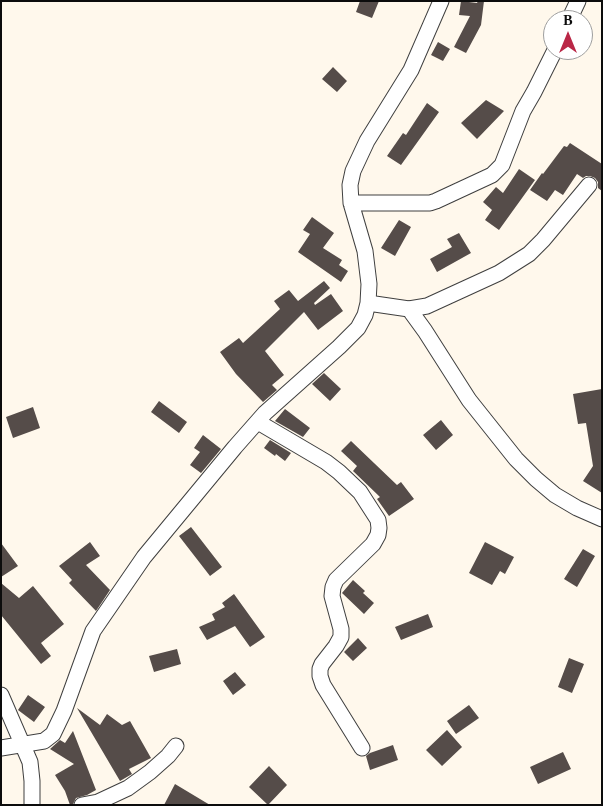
<!DOCTYPE html>
<style>
body{margin:0}
#map{position:relative;width:603px;height:806px;overflow:hidden;background:#fff8ec;font-family:"Times New Roman",serif}
canvas{display:block}
.frame{position:absolute;inset:0;border:2px solid #0c0c0c;pointer-events:none}
.north{position:absolute;left:543px;top:10px;width:50px;height:50px;box-sizing:border-box;background:#fff;border:1px solid #9e9e9e;border-radius:50%;rotate:0deg;font-size:14px;font-weight:700;line-height:20px;text-align:center;color:#0c0c0c}
.north::after{content:'';display:block;margin:auto;width:18px;height:22px;background:#ba2746;clip-path:polygon(50% 0,100% 100%,50% 72%,0 100%)}
</style>
<div id="map">
<canvas width="603" height="806"></canvas>
<div class="frame"></div>
<div class="north">B</div>
</div>
<script>
const g = document.querySelector('canvas').getContext('2d');
g.lineJoin = 'round';
function paint(path, color) { g.fillStyle = color; g.fill(path, 'evenodd'); }
const shape = rows => new Path2D(rows.map(r => 'M' + r).join(''));
function stroke(path, color, width, dash) { g.strokeStyle = color; g.lineWidth = width; g.lineCap = dash ? 'butt' : 'round'; g.setLineDash(dash || []); g.stroke(path); }
paint(shape([
 [360,1,379,1,372,18,356,12],
 [461,1,477,3,478,1,484,1,481,25,466,53,454,47,470,16,459,15],
 [438,42,450,49,443,61,431,55],
 [333,67,347,81,337,92,322,79],
 [486,100,504,111,477,139,461,123],
 [427,103,439,112,401,165,387,156,403,133,406,135],
 [570,143,602,164,602,191,598,188,598,182,595,178,590,176,586,176,583,178,577,174,563,195,555,190,547,201,530,190,542,173,543,174,564,146,567,147],
 [519,169,535,180,499,230,485,220,492,210,483,202,496,187,503,193],
 [312,217,334,233,323,248,342,260,339,265,348,271,341,282,298,252,310,234,303,230],
 [399,220,411,227,395,256,381,248],
 [459,233,471,253,437,272,430,259,452,247,447,239],
 [324,281,330,288,314,303,315,305,331,294,343,311,318,330,304,312,265,351,284,375,272,385,277,390,263,402,236,374,220,352,239,338,243,343,255,332,280,309,274,301,289,290,298,301],
 [324,373,341,389,330,401,312,384],
 [602,389,602,493,583,481,593,466,586,423,578,424,573,394],
 [159,401,187,422,179,433,151,412],
 [33,407,40,428,13,438,6,417],
 [285,409,310,428,303,437,275,421],
 [441,420,453,435,436,450,423,435],
 [203,435,221,449,201,473,190,465,200,452,194,448],
 [270,440,291,453,285,461,276,454,275,456,264,448],
 [351,441,397,485,401,482,414,499,389,516,377,499,380,497,353,471,357,466,341,451],
 [191,527,222,567,210,576,179,536],
 [90,542,100,556,86,565,110,590,96,611,69,583,72,580,59,566],
 [485,542,514,557,505,574,500,571,492,585,469,573],
 [1,543,18,566,1,577],
 [583,549,595,556,577,587,564,579],
 [353,580,365,591,363,593,374,603,364,614,342,593],
 [1,583,19,598,33,586,64,624,41,643,51,656,41,664,1,615],
 [234,594,265,637,250,647,235,626,207,640,199,627,215,620,212,614,225,607,222,603],
 [428,614,433,627,401,640,395,627],
 [358,638,367,648,353,661,344,652],
 [177,649,181,664,154,672,149,656],
 [569,658,584,664,572,693,558,687],
 [235,672,246,685,233,695,223,681],
 [28,695,45,707,34,722,18,710],
 [469,705,479,718,456,734,447,721],
 [77,708,100,725,107,714,122,725,130,721,151,758,129,769,132,774,120,781],
 [447,730,462,747,442,766,426,750],
 [73,731,96,790,87,795,76,798,73,804,70,805,65,791,55,775,74,764,50,749,60,740,65,743],
 [393,745,398,760,370,770,366,756,370,753],
 [563,752,571,769,538,784,530,767],
 [269,766,287,785,268,805,249,787],
 [175,784,210,805,164,805]
]), '#554c49');
const minor = shape([
 [569,20,578,1],
 [351,203,430,203,436,201,492,175,502,165,523,111,534,92,555,50],
 [368,303,409,309,427,306,499,273,529,254,543,240,589,185],
 [409,309,425,331,469,400,516,459,536,479,555,495,577,508,602,519],
 [258,422,326,462,339,472,360,492,378,520,379,528,378,535,373,544,336,580,333,587,332,596,341,629,341,637,336,646,322,664,320,669,320,676,323,685,362,748],
 [1,695,30,762,32,781,32,805],
 [1,748,44,741,53,734,64,711,93,631,144,557,235,447,265,413,339,347,358,328,365,315,368,303,369,284,365,251,351,203,350,185,353,171,367,141,411,70,441,1],
 [82,805,98,802,128,788,150,772,168,756,176,746]
]);
stroke(minor, '#3f3f3f', 17);
stroke(minor, '#fff', 15);
</script>
